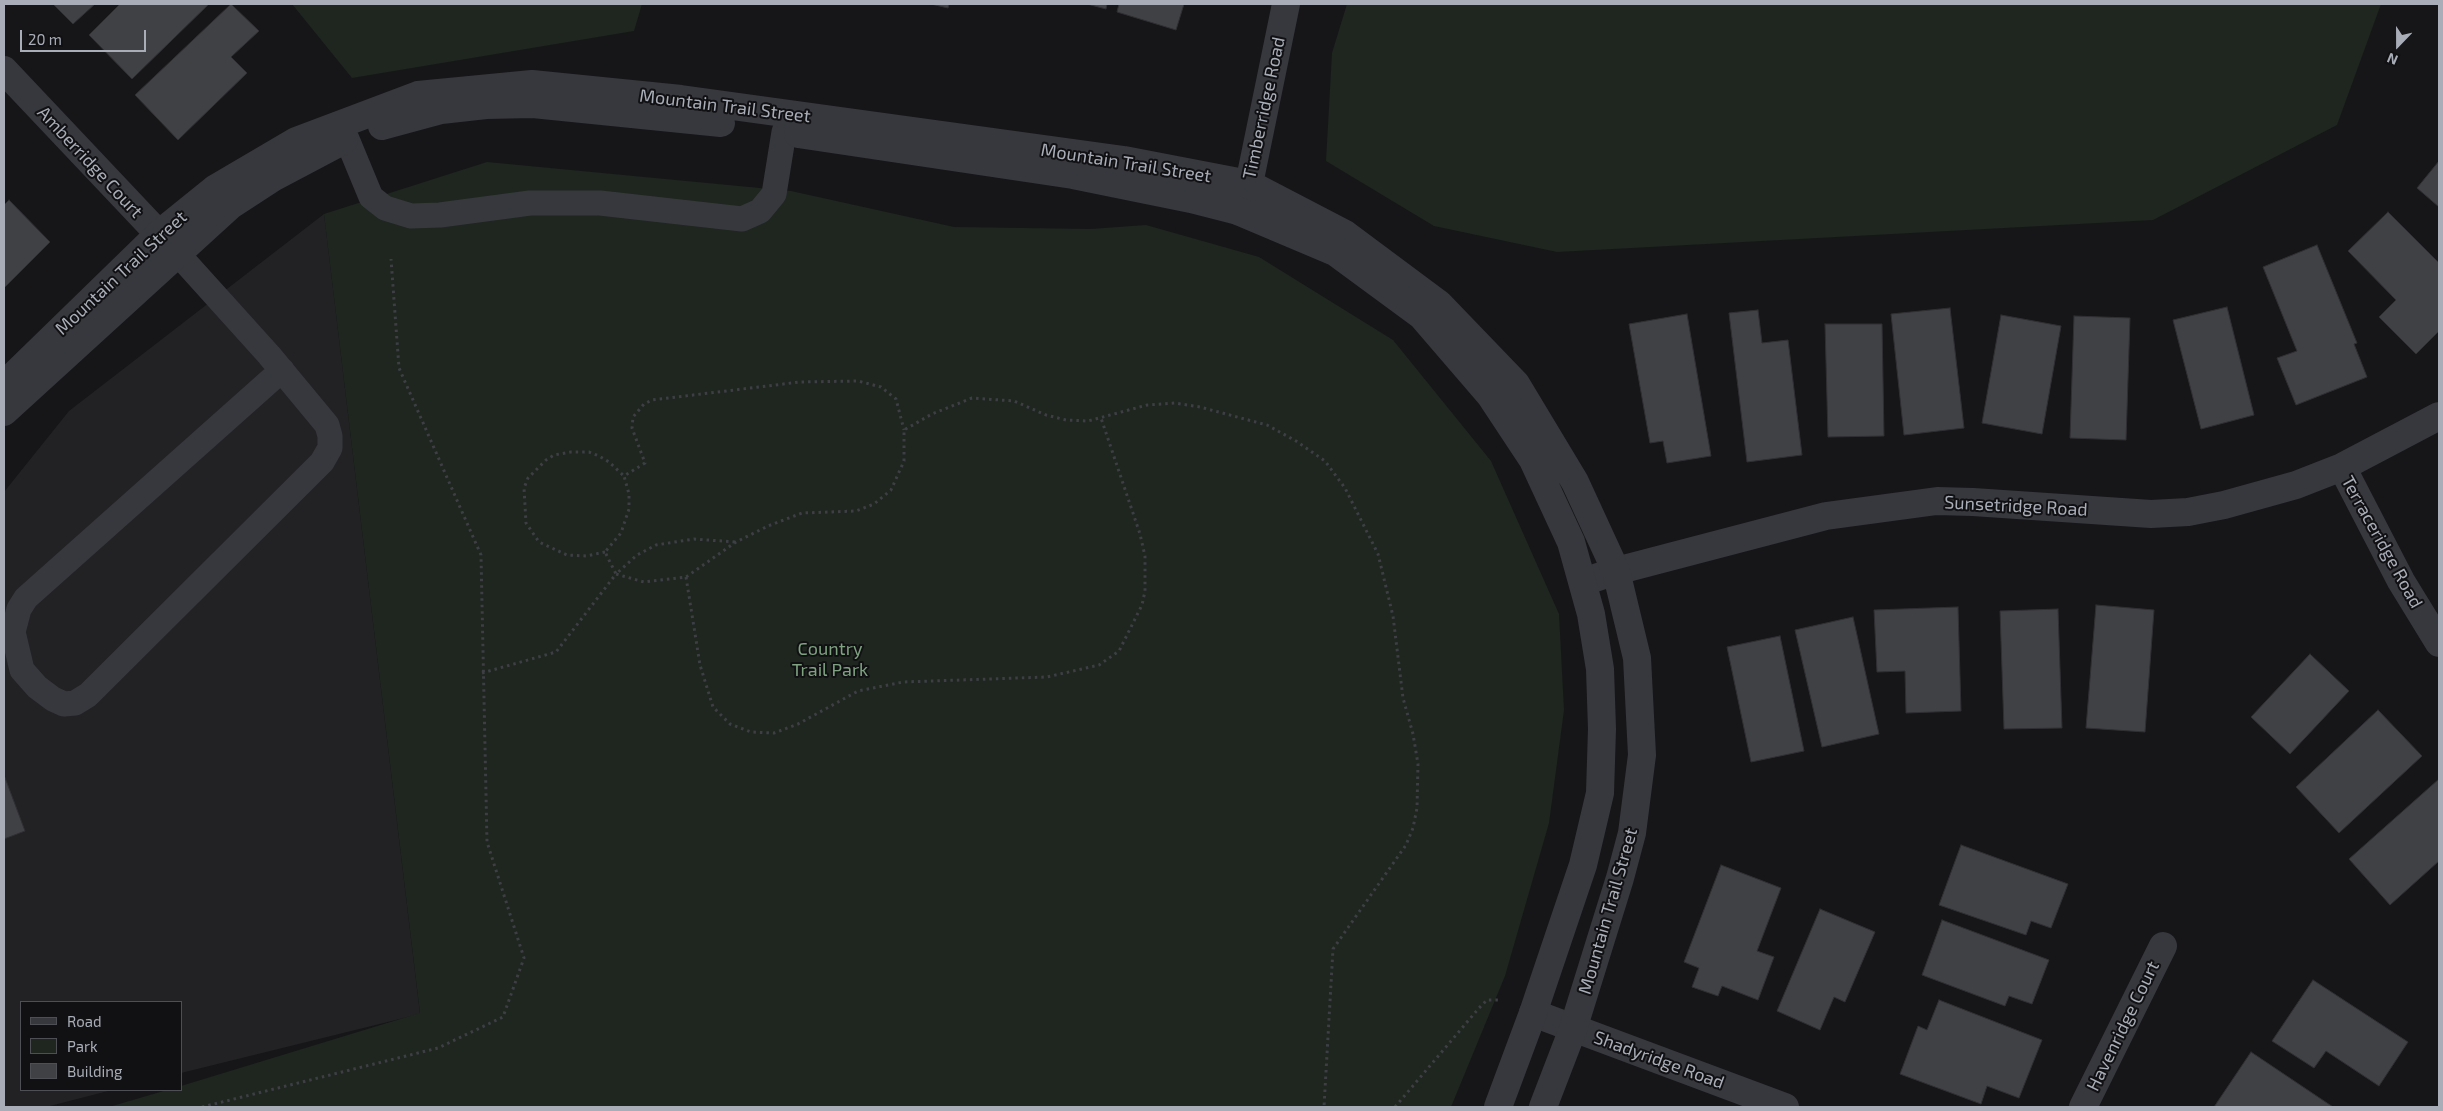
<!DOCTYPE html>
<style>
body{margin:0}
#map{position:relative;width:2443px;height:1111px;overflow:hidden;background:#161618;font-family:"Exo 2",sans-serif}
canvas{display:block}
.frame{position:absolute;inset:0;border:5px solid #a8adb8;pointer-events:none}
.legend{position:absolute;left:20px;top:1001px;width:162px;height:90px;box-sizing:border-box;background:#111113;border:1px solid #4d4f55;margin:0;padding:6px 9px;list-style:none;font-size:15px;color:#a8adb8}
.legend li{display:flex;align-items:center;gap:10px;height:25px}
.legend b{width:25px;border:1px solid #4d4f55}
.north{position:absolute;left:2373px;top:20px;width:50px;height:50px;-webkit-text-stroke:4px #111113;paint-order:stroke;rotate:202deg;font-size:14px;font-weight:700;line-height:20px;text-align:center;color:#a8adb8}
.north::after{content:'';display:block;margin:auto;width:18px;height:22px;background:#a8adb8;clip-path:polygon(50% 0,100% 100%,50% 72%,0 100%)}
.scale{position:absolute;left:20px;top:30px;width:126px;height:22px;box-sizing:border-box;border:2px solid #a8adb8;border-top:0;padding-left:6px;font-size:15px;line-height:18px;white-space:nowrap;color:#a8adb8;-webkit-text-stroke:4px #111113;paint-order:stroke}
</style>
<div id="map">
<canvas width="2443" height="1111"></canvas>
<div class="frame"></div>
<ul class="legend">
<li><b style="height:6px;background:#37383d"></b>Road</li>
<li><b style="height:14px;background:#1e261f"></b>Park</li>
<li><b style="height:14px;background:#404145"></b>Building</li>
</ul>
<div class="north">N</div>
<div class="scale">20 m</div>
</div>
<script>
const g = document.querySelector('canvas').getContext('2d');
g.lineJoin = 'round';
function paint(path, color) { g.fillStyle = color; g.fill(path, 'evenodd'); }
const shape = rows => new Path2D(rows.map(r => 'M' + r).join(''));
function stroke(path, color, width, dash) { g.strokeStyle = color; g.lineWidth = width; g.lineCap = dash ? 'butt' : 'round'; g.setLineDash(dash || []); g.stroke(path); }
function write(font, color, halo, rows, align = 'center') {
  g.font = font + ' "Exo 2",sans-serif'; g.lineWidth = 4; g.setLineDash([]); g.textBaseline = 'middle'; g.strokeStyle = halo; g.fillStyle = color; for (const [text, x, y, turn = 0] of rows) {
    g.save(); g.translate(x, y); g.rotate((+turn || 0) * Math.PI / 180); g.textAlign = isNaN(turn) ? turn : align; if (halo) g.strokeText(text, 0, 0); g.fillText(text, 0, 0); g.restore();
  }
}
paint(shape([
 [324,214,420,1014,181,1073,181,1002,21,1002,21,1090,112,1090,46,1107,4,1107,4,492,69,411]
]), '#222225');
paint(shape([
 [292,4,642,4,634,31,352,78],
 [1347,4,2381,4,2337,125,2153,220,1557,252,1434,226,1326,161,1332,53],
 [487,162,791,191,954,227,1091,229,1146,225,1259,257,1393,340,1491,461,1559,614,1564,710,1549,823,1505,976,1451,1107,109,1107,167,1090,181,1090,181,1086,420,1013,324,214]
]), '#1e261f');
const building = shape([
 [53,4,95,4,73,24,53,4],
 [120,4,209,4,132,79,89,35,120,4],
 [231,4,259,31,231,57,247,73,178,140,135,95,231,4],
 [931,4,949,4,948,8,931,4],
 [1087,4,1107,4,1106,9,1087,4],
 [1119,4,1184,4,1176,30,1117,12,1119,4],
 [2439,161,2439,207,2417,188,2439,161],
 [9,200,50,242,4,288,4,205,9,200],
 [2388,212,2439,263,2439,331,2416,354,2379,317,2396,300,2348,251,2388,212],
 [2317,245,2357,343,2354,344,2367,377,2296,405,2277,358,2297,351,2263,267,2317,245],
 [2227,307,2254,415,2201,429,2173,320,2227,307],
 [1950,308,1964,428,1904,435,1891,314,1950,308],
 [1758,310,1762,343,1788,340,1802,455,1747,462,1729,313,1758,310],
 [1687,314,1711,456,1667,463,1663,441,1650,443,1629,324,1687,314],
 [2001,315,2061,326,2042,434,1982,423,2001,315],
 [2074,316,2130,318,2126,440,2070,438,2074,316],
 [1825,324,1882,324,1884,436,1828,437,1825,324],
 [2096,605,2154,610,2145,732,2086,728,2096,605],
 [1958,607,1961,711,1906,713,1905,671,1877,672,1874,610,1958,607],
 [2058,609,2062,728,2004,729,2000,611,2058,609],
 [1853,617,1879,734,1822,747,1795,630,1853,617],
 [1780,636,1804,751,1751,762,1727,647,1780,636],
 [2310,654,2349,691,2290,754,2251,717,2310,654],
 [2378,710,2422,756,2339,833,2296,787,2378,710],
 [4,775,25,831,4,839,4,775],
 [2439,779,2439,861,2390,905,2349,859,2439,779],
 [1961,845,2068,884,2051,928,2031,921,2026,935,1939,905,1961,845],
 [1721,865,1781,888,1757,951,1774,957,1758,1000,1722,986,1718,996,1692,987,1699,968,1684,962,1721,865],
 [1820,909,1875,932,1845,1002,1834,997,1820,1030,1777,1011,1820,909],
 [1942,920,2049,960,2032,1004,2009,996,2005,1006,1922,975,1942,920],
 [2313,980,2408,1042,2379,1086,2326,1051,2314,1068,2272,1041,2313,980],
 [1939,1000,2042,1040,2019,1098,1987,1086,1981,1104,1900,1074,1918,1026,1927,1030,1939,1000],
 [2251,1052,2333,1107,2214,1107,2251,1052]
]);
paint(building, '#404145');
stroke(building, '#303034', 1);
stroke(shape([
 [735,542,694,539,656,545,637,555,616,574,605,552,621,533,629,509,629,494,624,476,645,463,632,428,633,417,644,404,652,400,800,382,858,381,881,387,896,399,904,430],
 [605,552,586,556,567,555,539,542,526,523,524,488,528,478,546,460,554,455,571,452,589,452,599,456,609,462,624,476],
 [686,577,700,665,713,707,730,724,751,732,774,733,798,724,858,691,903,682,1047,677,1099,665,1119,651,1142,605,1145,591,1145,556,1140,534,1101,418],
 [482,673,556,652,616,574,644,582,686,577,736,542,768,526,802,513,856,511,874,504,891,490,904,461,904,430,932,414,972,398,1014,401,1046,415,1066,420,1088,421,1147,405,1175,403,1200,407,1267,425,1296,441,1325,461,1345,488,1378,554,1393,616,1403,698,1413,734,1418,764,1417,808,1413,828,1406,845,1333,949,1324,1107],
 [202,1107,438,1048,503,1017,524,958,487,842,481,555,399,368,391,259],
 [1395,1107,1479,1008,1487,1000,1500,1000]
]), '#3d3f44', 3, [2.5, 4]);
stroke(shape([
 [347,139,371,197,385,208,411,216,440,215,530,203,600,203,742,219,760,211,774,194,784,132],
 [177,253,269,355,327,425,330,436,330,448,322,462,88,695,75,703,64,704,53,699,37,687,22,670,13,632,19,609,26,598,282,370]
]), '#37383d', 25);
stroke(shape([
 [4,70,174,250],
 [1238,211,1249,184,1286,4],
 [2342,467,2401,581,2439,643],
 [1583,582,1616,571,1826,516,1937,501,1973,502,2151,514,2188,512,2224,505,2296,485,2342,467,2439,416],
 [1533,1013,1785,1107],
 [2083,1107,2163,946]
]), '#37383d', 28);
stroke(shape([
 [382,126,441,110,486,105,533,104,721,123],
 [798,134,1073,175,1191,199,1238,211,1335,252,1422,316,1490,395,1533,460,1571,542,1591,614,1600,669,1602,729,1600,793,1583,865,1533,1013,1498,1107],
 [4,385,159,234,216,188,296,141,418,95,532,84,681,99,1124,160,1249,184,1345,234,1439,304,1516,384,1575,482,1616,571,1637,658,1642,755,1632,833,1620,878,1573,1029,1543,1107],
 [4,412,231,205,274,177,344,140]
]), '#37383d', 28);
write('18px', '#a8adb8', '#111113', [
 ["Mountain Trail Street",725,106,7],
 ["Timberridge Road",1264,108,-78],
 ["Amberridge Court",90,162,47],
 ["Mountain Trail Street",1126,163,9],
 ["Mountain Trail Street",121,273,-43],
 ["Sunsetridge Road",2016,506,3],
 ["Terraceridge Road",2382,542,61],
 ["Mountain Trail Street",1608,911,-74],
 ["Havenridge Court",2123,1026,-64],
 ["Shadyridge Road",1659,1060,20]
]);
write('18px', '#7fa381', '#111113', [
 ["Country",830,649],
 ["Trail Park",830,670]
]);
</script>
